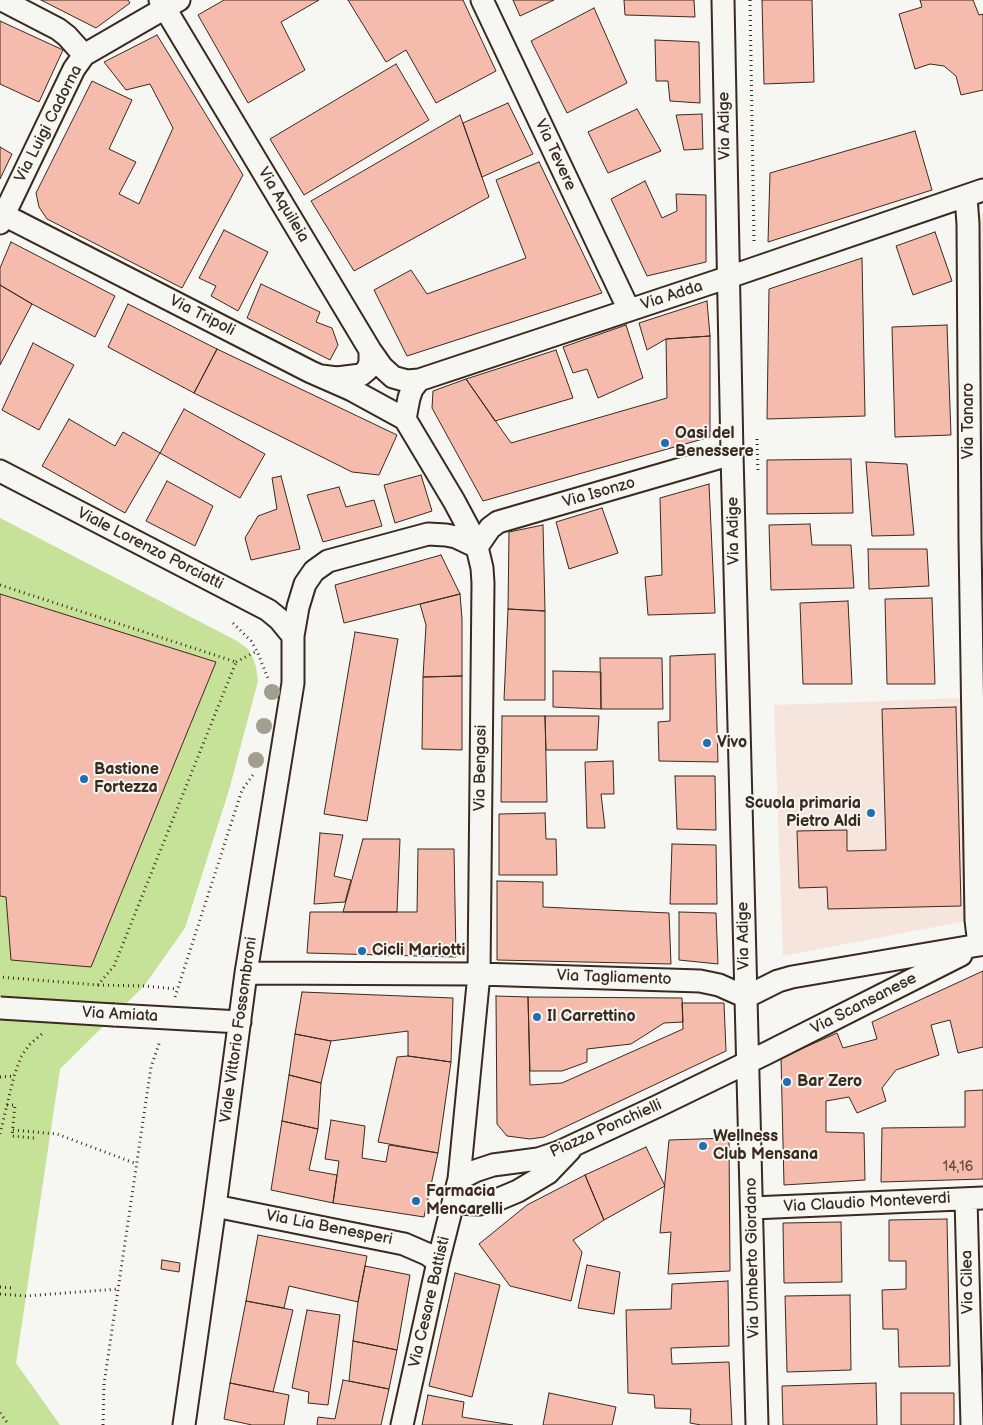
<!DOCTYPE html>
<style>
body{margin:0}
canvas{display:block;background:#f6f6f2}
</style>
<canvas width="983" height="1425"></canvas>
<script>
const g = document.querySelector('canvas').getContext('2d');
g.lineJoin = 'round';
function paint(path, color) { g.fillStyle = color; g.fill(path, 'evenodd'); }
const shape = rows => new Path2D(rows.map(r => 'M' + r).join(''));
function stroke(path, color, width, dash) { g.strokeStyle = color; g.lineWidth = width; g.lineCap = dash ? 'butt' : 'round'; g.setLineDash(dash || []); g.stroke(path); }
function write(font, color, halo, rows, align = 'center') {
  g.font = font + ' "Balsamiq Sans",sans-serif'; g.lineWidth = 4; g.setLineDash([]); g.textBaseline = 'middle'; g.strokeStyle = halo; g.fillStyle = color; for (const [text, x, y, turn = 0] of rows) {
    g.save(); g.translate(x, y); g.rotate((+turn || 0) * Math.PI / 180); g.textAlign = isNaN(turn) ? turn : align; if (halo) g.strokeText(text, 0, 0); g.fillText(text, 0, 0); g.restore();
  }
}
paint(shape([
 [983,214,983,528,978,528,979,215],
 [963,698,966,921,783,956,774,705]
]), '#f6e5dd');
paint(shape([
 [0,518,237,641,248,649,253,658,256,667,258,681,229,790,185,928,144,986,60,1069,16,1363,60,1425,0,1425,0,896,6,897,11,960,91,967,216,662,0,594]
]), '#c6e198');
const building = shape([
 [41,0,128,0,130,3,96,28,41,0],
 [224,0,319,0,281,22,305,70,248,103,198,15,224,0],
 [348,0,463,0,496,71,436,103,406,50,386,62,348,0],
 [513,0,554,0,520,16,513,0],
 [624,0,694,0,695,17,625,15,624,0],
 [762,0,812,0,814,82,764,84,762,0],
 [920,0,973,0,979,15,983,14,983,90,961,95,956,76,944,66,930,64,915,69,899,14,922,7,920,0],
 [594,8,627,83,567,113,531,41,594,8],
 [0,21,63,50,39,102,0,84,0,21],
 [157,35,243,175,182,288,47,219,39,207,36,193,92,81,132,100,109,149,136,162,119,194,139,204,173,128,150,84,126,90,104,62,157,35],
 [655,40,699,42,700,103,670,101,668,81,656,81,655,40],
 [396,64,429,120,304,195,270,139,396,64],
 [508,103,533,154,482,177,463,123,508,103],
 [637,109,661,151,608,173,588,132,637,109],
 [702,114,703,149,684,150,676,115,702,114],
 [460,115,489,197,354,271,311,201,460,115],
 [915,131,932,190,768,242,770,173,915,131],
 [0,147,12,154,0,179,0,147],
 [539,162,602,293,407,356,374,290,411,270,427,294,526,258,496,180,539,162],
 [645,181,662,218,677,211,676,194,706,195,706,262,647,276,611,199,645,181],
 [224,230,268,252,238,311,211,296,216,286,199,278,224,230],
 [935,232,952,281,913,295,896,246,935,232],
 [11,242,115,296,95,337,32,304,0,285,0,268,11,242],
 [862,258,865,416,767,419,769,289,862,258],
 [261,284,320,312,316,322,332,328,338,345,330,360,247,318,261,284],
 [0,285,32,304,0,365,0,285],
 [707,301,710,336,666,339,647,350,639,323,707,301],
 [128,304,217,349,194,393,108,347,128,304],
 [626,325,643,378,598,398,587,369,573,373,563,347,626,325],
 [947,325,951,435,895,437,892,327,947,325],
 [710,336,710,437,483,501,432,408,433,391,466,379,511,443,667,398,666,339,710,336],
 [33,343,74,365,39,430,2,410,33,343],
 [217,349,397,435,379,475,352,472,194,393,217,349],
 [556,350,573,398,495,421,466,379,556,350],
 [184,409,265,454,240,498,160,453,184,409],
 [69,419,115,446,123,432,160,453,125,513,42,466,69,419],
 [851,459,853,513,767,514,767,460,851,459],
 [866,462,907,464,914,535,872,536,866,462],
 [421,475,432,511,395,523,384,485,421,475],
 [281,476,300,549,251,560,245,538,258,516,277,509,272,478,281,476],
 [167,481,213,506,195,546,146,521,167,481],
 [709,484,715,613,648,615,645,577,662,575,660,498,709,484],
 [339,487,346,507,374,500,382,526,323,542,307,495,339,487],
 [602,508,618,553,569,569,556,522,602,508],
 [810,524,812,545,851,545,854,588,771,590,769,525,810,524],
 [543,525,545,611,508,609,509,532,543,525],
 [868,549,927,549,929,586,869,589,868,549],
 [441,555,460,594,344,623,335,585,441,555],
 [0,594,216,662,91,967,11,960,6,897,0,896,0,594],
 [460,594,462,619,462,676,423,677,426,625,420,604,460,594],
 [932,598,935,684,887,684,885,599,932,598],
 [848,601,852,684,803,684,800,603,848,601],
 [508,609,545,611,545,700,504,700,508,609],
 [355,632,398,639,367,821,324,814,355,632],
 [715,654,718,762,659,761,658,722,670,721,670,656,715,654],
 [600,658,662,658,663,709,601,709,600,658],
 [553,671,601,672,601,709,553,707,553,671],
 [462,676,462,750,422,749,423,677,462,676],
 [956,707,961,906,828,909,827,887,799,888,797,831,847,830,847,851,886,850,882,709,956,707],
 [502,716,545,716,547,802,501,802,502,716],
 [545,716,599,716,597,750,546,750,545,716],
 [613,761,614,794,601,794,605,828,587,828,585,762,613,761],
 [675,776,715,776,716,830,677,829,675,776],
 [545,813,546,839,556,839,557,875,499,875,499,814,545,813],
 [320,833,343,835,334,876,351,880,345,902,314,904,320,833],
 [363,839,400,839,397,912,343,912,363,839],
 [672,844,716,845,717,904,670,904,672,844],
 [418,849,454,849,456,957,307,953,310,912,417,912,418,849],
 [497,881,543,882,543,907,669,913,671,964,497,960,497,881],
 [679,912,716,913,718,964,679,960,679,912],
 [983,971,983,1047,958,1053,950,1020,931,1025,939,1055,896,1070,882,1088,886,1101,857,1113,849,1097,826,1101,826,1132,864,1133,865,1180,784,1185,781,1058,837,1033,843,1048,877,1039,872,1022,983,971],
 [302,992,453,998,451,1062,408,1056,408,1031,331,1041,295,1034,302,992],
 [496,996,528,997,530,1085,562,1083,683,1029,682,1003,724,1003,726,1051,544,1137,530,1139,507,1136,497,1124,496,996],
 [528,997,682,998,683,1022,664,1023,631,1044,587,1049,587,1062,562,1071,530,1071,528,997],
 [295,1034,331,1041,321,1083,289,1075,295,1034],
 [408,1056,451,1062,438,1153,378,1142,397,1057,408,1056],
 [289,1075,321,1083,318,1129,282,1121,289,1075],
 [983,1090,983,1179,881,1182,882,1128,965,1127,965,1091,983,1090],
 [331,1120,365,1126,362,1158,386,1162,389,1145,438,1153,424,1217,333,1203,339,1161,325,1159,331,1120],
 [282,1121,318,1129,309,1170,337,1175,333,1203,271,1190,282,1121],
 [729,1138,730,1271,668,1274,671,1232,660,1233,669,1140,729,1138],
 [646,1147,665,1186,604,1220,585,1175,646,1147],
 [585,1175,604,1220,573,1240,582,1252,571,1301,510,1286,479,1244,527,1205,585,1175],
 [947,1219,950,1366,899,1367,898,1329,883,1329,882,1290,906,1289,906,1261,889,1261,889,1220,947,1219],
 [841,1222,842,1282,784,1283,783,1223,841,1222],
 [258,1235,367,1256,358,1302,289,1286,284,1308,246,1301,258,1235],
 [162,1260,180,1263,179,1272,161,1269,162,1260],
 [587,1265,620,1272,614,1314,578,1308,587,1265],
 [365,1266,410,1275,397,1350,353,1341,358,1302,365,1266],
 [455,1273,500,1285,472,1397,429,1386,455,1273],
 [728,1281,729,1346,671,1348,672,1364,729,1362,732,1425,701,1425,690,1423,691,1409,655,1408,654,1395,628,1393,626,1310,671,1309,672,1284,728,1281],
 [850,1295,851,1370,787,1372,785,1296,850,1295],
 [246,1301,293,1310,273,1392,230,1383,246,1301],
 [307,1310,340,1315,328,1405,308,1403,309,1392,292,1388,307,1310],
 [353,1341,397,1350,389,1389,349,1381,353,1341],
 [343,1380,389,1389,381,1425,317,1425,318,1417,335,1419,343,1380],
 [230,1383,289,1395,284,1425,252,1425,224,1419,230,1383],
 [876,1383,877,1425,783,1425,782,1386,876,1383],
 [549,1393,616,1407,612,1425,543,1425,549,1393],
 [901,1393,954,1393,954,1425,901,1425,901,1393],
 [428,1395,464,1402,462,1417,513,1425,422,1425,428,1395]
]);
paint(building, '#f5bcad');
stroke(building, '#3b2a1e', 1);
const minor = shape([
 [2,0,58,29,67,36,84,55],
 [160,0,370,350,370,363,367,370,361,375,337,378,321,376],
 [482,0,629,310],
 [723,0,732,454,757,1425],
 [966,196,968,224,970,540,976,920,979,945],
 [0,213,311,372,352,390,405,419],
 [0,223,74,69,84,55,179,0],
 [370,350,382,367,393,377,407,381,419,380,729,277,983,190],
 [0,471,268,610,279,619,293,636],
 [477,547,490,528,498,522,732,454],
 [246,973,479,974,700,981,719,985,746,997,778,981,792,977,979,945],
 [114,1015,240,1022],
 [459,1179,475,1171,493,1165,538,1159,559,1152,658,1106,767,1053,961,955],
 [966,1199,972,1425],
 [453,1203,479,1204,499,1199,518,1191,548,1173,570,1150],
 [215,1206,404,1244,427,1254,438,1262],
 [752,1208,983,1198],
 [184,1425,215,1206,246,973,293,683,293,636,298,607,305,584,314,571,328,561,428,534,446,535,456,537,477,547],
 [402,1425,438,1262,459,1179,479,974,483,583,482,568,477,547,469,529,454,501,405,419,409,398,412,389,419,380]
]);
stroke(minor, '#3b2a1e', 25);
stroke(shape([
 [750,0,754,244],
 [757,439,758,473],
 [0,585,236,662,114,966,98,985,0,977],
 [233,623,251,641,257,651,269,681],
 [236,662,257,651],
 [98,985,144,986,177,989],
 [175,997,242,790,253,775],
 [0,1077,14,1076],
 [7,1105,15,1105,12,1136,34,1138],
 [13,1130,57,1134,137,1164],
 [0,1134,14,1076,21,1057,29,1045,43,1033],
 [0,1287,12,1288],
 [0,1294,26,1296,118,1289],
 [0,1413,9,1425],
 [103,1425,104,1384,151,1067,160,1041]
]), '#3b2a1e', 3, [1, 4]);
stroke(minor, '#f6f6f2', 21);
const minorBridge = shape([
 [0,1008,114,1015]
]);
stroke(minorBridge, '#3b2a1e', 25, []);
stroke(minorBridge, '#f6f6f2', 21);
g.fillStyle = '#a29f8e';
for (const [x, y] of [
 [272,692],
 [264,726],
 [256,760]
]) { g.beginPath(); g.arc(x, y, 8, 0, 2 * Math.PI); g.fill(); }
for (const [x, y, r, color] of [
 [665,443,5,"#1f6fb2"],
 [707,743,5,"#1f6fb2"],
 [84,779,5,"#1f6fb2"],
 [871,813,5,"#1f6fb2"],
 [362,951,5,"#1f6fb2"],
 [537,1017,5,"#1f6fb2"],
 [787,1082,5,"#1f6fb2"],
 [703,1146,5,"#1f6fb2"],
 [416,1201,5,"#1f6fb2"]
]) { const dot = new Path2D(); dot.arc(x, y, r, 0, 2 * Math.PI); g.fillStyle = color; g.fill(dot); stroke(dot, '#f6f6f2', 2); }
write('14px', '#6a4e42', null, [
 ["14,16",958,1167]
]);
write('16px', '#3b2a1e', '#f6f6f2', [
 ["Via Luigi Cadorna",49,124,-63],
 ["Via Adige",725,126,-91],
 ["Via Tevere",555,155,65],
 ["Via Aquileia",283,205,59],
 ["Via Adda",672,296,-18],
 ["Via Tripoli",202,316,27],
 ["Via Tanaro",969,421,-90],
 ["Via Isonzo",599,493,-16],
 ["Via Adige",734,531,-91],
 ["Viale Lorenzo Porciatti",150,549,27],
 ["Via Bengasi",481,768,-89],
 ["Via Adige",744,936,-91],
 ["Via Tagliamento",614,978,2],
 ["Via Scansanese",864,1004,-27],
 ["Via Amiata",120,1015,3],
 ["Viale Vittorio Fossombroni",239,1030,-82],
 ["Piazza Ponchielli",606,1129,-24],
 ["Via Claudio Monteverdi",867,1203,-3],
 ["Via Lia Benesperi",329,1228,11],
 ["Via Umberto Giordano",753,1258,-91],
 ["Via Cilea",968,1282,-91],
 ["Via Cesare Battisti",430,1302,-77]
]);
write('bold 16px', '#3b2a1e', '#f6f6f2', [
 ["Oasi del",675,434],
 ["Benessere",675,452],
 ["Vivo",717,743],
 ["Bastione",94,770],
 ["Fortezza",94,788],
 ["Scuola primaria",861,804,"right"],
 ["Pietro Aldi",861,822,"right"],
 ["Cicli Mariotti",372,951],
 ["Il Carrettino",547,1017],
 ["Bar Zero",797,1082],
 ["Wellness",713,1137],
 ["Club Mensana",713,1155],
 ["Farmacia",426,1192],
 ["Mencarelli",426,1210]
], 'left');
</script>
